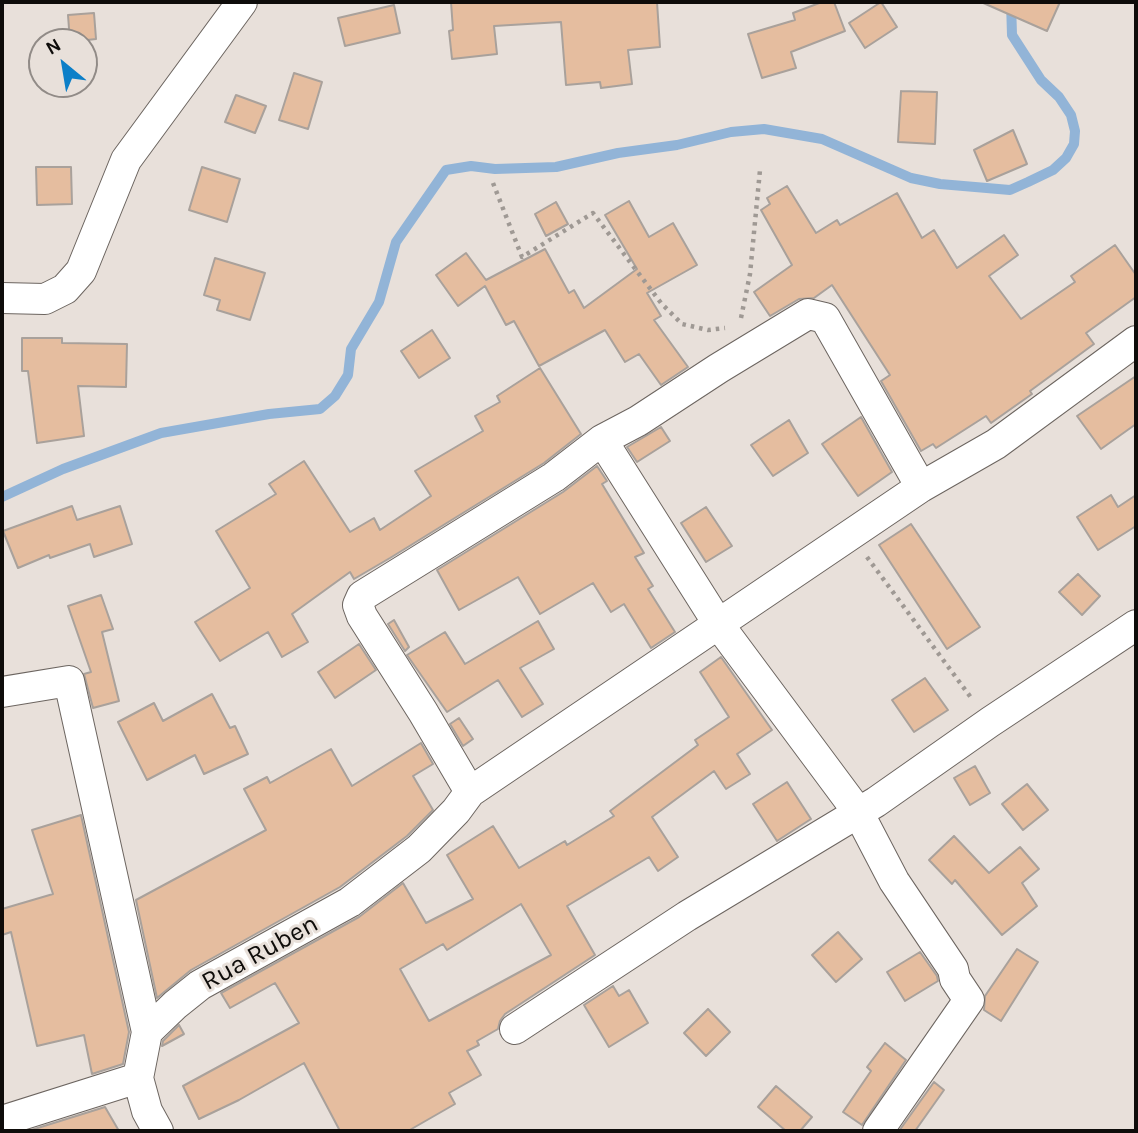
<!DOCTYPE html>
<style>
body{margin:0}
#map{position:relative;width:1138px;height:1133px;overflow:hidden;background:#e8e0da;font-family:Karla,sans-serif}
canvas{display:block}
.frame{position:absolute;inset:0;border:4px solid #0e0c0a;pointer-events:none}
.north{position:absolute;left:28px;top:28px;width:70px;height:70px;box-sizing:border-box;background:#e8e0da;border:2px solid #918b87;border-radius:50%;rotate:330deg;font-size:19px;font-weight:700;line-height:28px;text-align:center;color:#0e0c0a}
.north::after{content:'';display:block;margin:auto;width:24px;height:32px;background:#0c7fc8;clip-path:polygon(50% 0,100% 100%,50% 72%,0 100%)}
</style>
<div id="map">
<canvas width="1138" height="1133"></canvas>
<div class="frame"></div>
<div class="north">N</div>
</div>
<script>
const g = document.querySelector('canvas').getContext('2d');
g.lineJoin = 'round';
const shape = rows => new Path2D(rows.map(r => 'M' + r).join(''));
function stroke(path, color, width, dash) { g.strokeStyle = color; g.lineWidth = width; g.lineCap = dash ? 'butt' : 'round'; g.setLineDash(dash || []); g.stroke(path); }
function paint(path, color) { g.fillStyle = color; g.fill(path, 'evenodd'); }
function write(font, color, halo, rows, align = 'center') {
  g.font = font + ' Karla,sans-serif'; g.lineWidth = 6; g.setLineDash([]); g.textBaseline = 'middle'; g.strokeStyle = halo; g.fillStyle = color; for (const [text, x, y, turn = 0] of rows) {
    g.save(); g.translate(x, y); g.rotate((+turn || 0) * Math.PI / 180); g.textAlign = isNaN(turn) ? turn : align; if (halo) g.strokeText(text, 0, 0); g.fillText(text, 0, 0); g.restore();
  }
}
stroke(shape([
 [2,497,63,469,161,433,269,414,320,409,335,396,348,375,351,349,379,302,396,242,446,170,471,166,495,169,556,167,618,153,677,145,731,132,764,129,822,139,911,178,940,184,1010,190,1028,182,1053,170,1066,158,1074,144,1075,131,1071,115,1059,97,1041,80,1012,35,1011,2]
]), '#92b4d7', 10);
const building = shape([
 [451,2,657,2,660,47,628,50,632,84,601,88,600,82,566,85,561,22,494,26,497,54,452,59,449,31,453,30,451,2],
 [822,2,834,2,845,31,791,52,796,68,762,78,748,34,795,20,793,13,822,2],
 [881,2,897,27,865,48,849,23,881,2],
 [981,2,1060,2,1047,31,981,2],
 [394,5,400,33,345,46,338,18,394,5],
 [94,13,96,39,70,42,68,15,94,13],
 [294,73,322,82,308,129,279,120,294,73],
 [901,91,937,92,935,144,898,142,901,91],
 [236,95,266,106,255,133,225,122,236,95],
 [1013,130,1027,164,987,181,974,150,1013,130],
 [36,167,71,167,72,204,37,205,36,167],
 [202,167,240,179,227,222,189,210,202,167],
 [787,186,816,233,837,220,840,225,897,193,922,238,934,230,957,268,1004,235,1018,255,989,276,1021,319,1075,282,1071,276,1115,245,1136,275,1136,297,1086,333,1094,344,1030,391,1032,394,991,423,986,416,936,448,933,444,921,451,881,381,890,375,832,285,814,298,799,299,770,316,754,292,792,265,761,210,770,204,767,198,787,186],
 [629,201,649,237,673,223,697,265,647,293,661,316,654,320,688,367,661,385,639,354,625,362,605,330,539,366,514,321,506,325,485,286,458,306,436,275,466,253,486,280,545,249,569,293,574,290,584,308,637,269,605,215,629,201],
 [556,202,568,224,546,236,535,214,556,202],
 [215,258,265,273,250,320,217,310,220,300,204,295,215,258],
 [432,330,450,358,419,378,401,351,432,330],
 [22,338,62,338,62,343,127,344,126,387,78,386,84,436,37,443,28,371,22,371,22,338],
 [540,368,581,434,544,463,390,558,354,579,350,572,292,614,308,642,282,657,268,632,220,661,195,622,250,588,216,531,276,494,269,484,304,461,350,532,374,518,380,530,431,496,415,471,483,431,475,416,500,402,497,396,540,368],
 [1136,376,1136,424,1101,449,1077,416,1136,376],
 [861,417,892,472,858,496,822,444,861,417],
 [789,420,808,453,773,476,751,445,789,420],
 [661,427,670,441,637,462,627,447,661,427],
 [597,466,607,481,602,484,644,553,635,557,653,586,648,589,675,632,651,648,624,604,611,612,593,583,540,614,518,577,459,610,437,570,563,492,597,466],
 [1111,495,1118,507,1136,495,1136,526,1098,550,1077,517,1111,495],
 [72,506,77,520,120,506,132,544,94,557,90,544,50,558,49,555,18,568,3,531,72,506],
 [706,507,732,546,706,562,681,523,706,507],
 [911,524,980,627,947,649,879,545,911,524],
 [1078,574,1100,596,1082,615,1059,592,1078,574],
 [101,595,113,629,102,632,119,701,93,708,84,674,91,672,68,606,101,595],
 [394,620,409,647,405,651,388,624,394,620],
 [538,621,554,649,520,668,543,704,522,717,498,680,447,712,407,655,445,632,465,664,538,621],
 [359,644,376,670,335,698,318,672,359,644],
 [721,657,772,730,737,754,750,774,726,789,714,771,652,817,678,857,658,871,649,857,567,906,595,955,505,1014,500,1021,498,1029,477,1041,479,1045,467,1051,481,1075,449,1093,455,1104,408,1131,340,1131,304,1063,239,1100,199,1119,183,1086,299,1023,275,983,230,1008,221,993,359,917,403,883,426,923,473,899,447,855,493,826,519,868,565,841,567,845,614,816,610,811,698,745,695,740,729,717,700,672,721,657],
 [521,904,551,955,429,1021,400,969,443,944,447,950,521,904],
 [925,678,948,710,914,732,892,700,925,678],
 [212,694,230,728,235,726,248,754,204,774,195,755,147,780,118,722,154,703,163,721,212,694],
 [459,718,473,739,463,746,450,724,459,718],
 [421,743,433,764,413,776,433,810,407,836,340,887,191,970,157,998,136,900,266,830,244,789,267,777,270,783,331,749,352,786,421,743],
 [975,766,990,793,970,805,954,778,975,766],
 [787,782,811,819,777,841,753,804,787,782],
 [1027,784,1048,810,1023,830,1002,804,1027,784],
 [81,815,129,1032,123,1064,92,1074,84,1035,37,1046,11,932,2,935,2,909,53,894,32,830,81,815],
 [954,836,989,873,1020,847,1039,869,1022,883,1037,906,1002,935,955,880,952,884,929,860,954,836],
 [838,932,862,959,836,982,812,955,838,932],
 [1017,949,1038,962,1001,1021,984,1010,985,996,1017,949],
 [920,952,937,976,938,981,905,1001,887,972,920,952],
 [613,986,619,996,629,990,648,1023,609,1047,584,1005,613,986],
 [708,1009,730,1032,706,1056,684,1033,708,1009],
 [179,1025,184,1034,162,1046,163,1041,179,1025],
 [885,1043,906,1060,862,1125,843,1112,871,1071,867,1067,885,1043],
 [934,1082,944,1090,915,1131,899,1131,934,1082],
 [776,1086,812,1117,800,1131,786,1131,758,1107,776,1086],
 [105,1107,119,1131,28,1131,105,1107]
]);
paint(building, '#e5bd9f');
stroke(building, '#a9a19b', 2);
const minor = shape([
 [2,298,45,299,65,289,81,271,126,160,242,2],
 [602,440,719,625,858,812,894,881,953,969,955,979,969,1000,878,1131],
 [2,692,69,681,147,1032,138,1078,147,1111,158,1131],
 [470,792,423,712,362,616,358,605,362,596,554,477,602,440,638,421,719,368,808,314,825,318,921,487],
 [515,1029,687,916,876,802,990,722,1136,625],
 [147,1032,175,1005,200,985,350,902,419,849,456,811,470,792,921,487,996,444,1136,341],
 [2,1121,138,1078]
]);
stroke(minor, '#6c6560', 32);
stroke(shape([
 [493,183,522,257,593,213,661,303,682,324,708,330,725,328],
 [741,318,750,274,760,170],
 [867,557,972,699]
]), '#9f9994', 4.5, [3.5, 5]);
stroke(minor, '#fff', 30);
write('26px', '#0e0c0a', '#e8e0da', [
 ["Rua Ruben",260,953,-29]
]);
</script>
